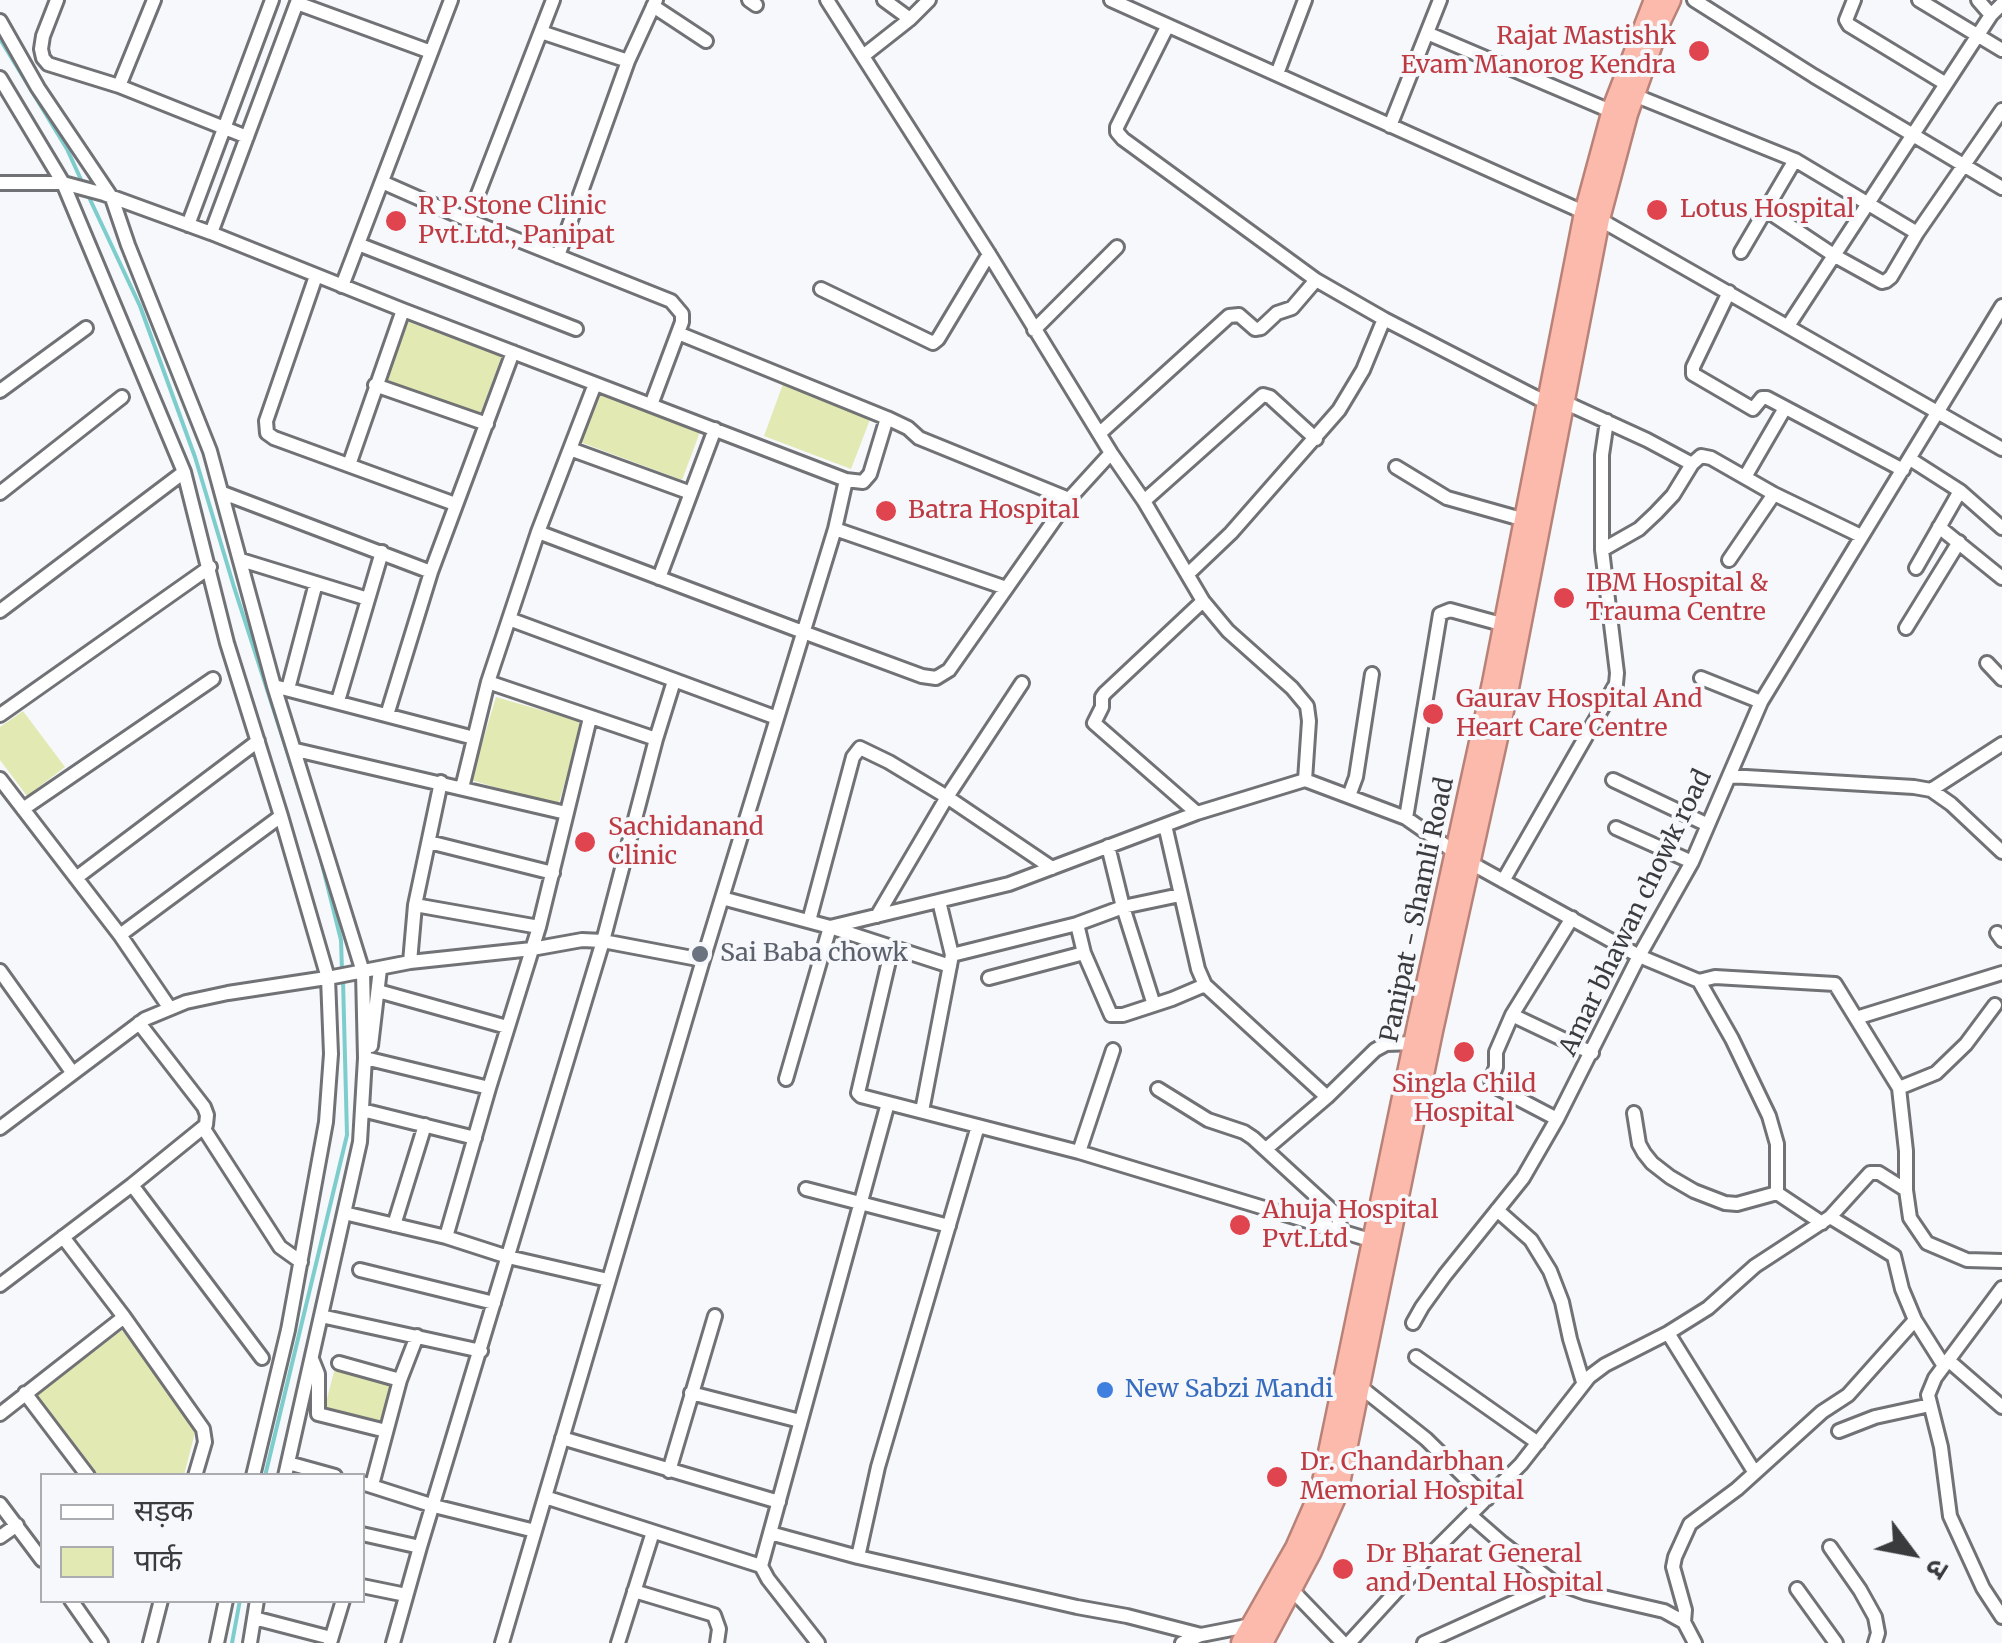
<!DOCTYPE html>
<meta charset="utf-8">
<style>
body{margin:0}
#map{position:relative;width:2002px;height:1643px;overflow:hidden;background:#f6f8fb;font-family:Merriweather,"Noto Sans Devanagari",serif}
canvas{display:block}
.legend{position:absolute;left:40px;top:1473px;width:325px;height:130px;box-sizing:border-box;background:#f6f8fb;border:2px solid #abacaf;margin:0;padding:12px 18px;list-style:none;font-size:30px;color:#3a3b3d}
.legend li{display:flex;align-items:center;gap:20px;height:50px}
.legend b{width:50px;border:2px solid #abacaf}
.north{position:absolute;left:1862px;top:1503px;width:100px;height:100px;-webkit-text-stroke:8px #f6f8fb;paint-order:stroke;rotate:122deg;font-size:28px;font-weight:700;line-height:40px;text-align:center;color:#3a3b3d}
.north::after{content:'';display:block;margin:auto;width:35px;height:45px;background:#3a3b3d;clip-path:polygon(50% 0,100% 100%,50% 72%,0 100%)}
</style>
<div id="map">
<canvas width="2002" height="1643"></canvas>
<ul class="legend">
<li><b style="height:12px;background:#fff"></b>सड़क</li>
<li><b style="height:28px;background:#e3e9b3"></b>पार्क</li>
</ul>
<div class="north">उ</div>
</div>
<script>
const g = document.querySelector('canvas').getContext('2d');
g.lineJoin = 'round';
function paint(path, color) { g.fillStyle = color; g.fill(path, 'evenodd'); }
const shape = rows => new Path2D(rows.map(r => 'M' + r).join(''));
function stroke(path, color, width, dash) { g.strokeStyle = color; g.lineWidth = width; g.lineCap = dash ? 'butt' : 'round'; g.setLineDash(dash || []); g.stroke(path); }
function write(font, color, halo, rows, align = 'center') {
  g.font = font + ' Merriweather,serif'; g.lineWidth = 8; g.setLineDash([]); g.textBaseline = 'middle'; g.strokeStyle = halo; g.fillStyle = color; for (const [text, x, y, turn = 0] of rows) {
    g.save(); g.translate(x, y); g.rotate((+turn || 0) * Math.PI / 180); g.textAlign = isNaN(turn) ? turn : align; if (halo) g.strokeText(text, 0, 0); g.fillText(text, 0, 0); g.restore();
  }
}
paint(shape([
 [406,321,502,356,480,414,385,379],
 [783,384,871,417,851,469,764,436],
 [598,394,700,432,682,480,580,442],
 [496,697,582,722,558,806,471,780],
 [23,711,65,767,27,796,0,760,0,727],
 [122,1330,196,1429,184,1475,98,1475,37,1395],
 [335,1368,391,1383,379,1425,324,1410]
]), '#e3e9b3');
stroke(shape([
 [0,39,67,149,83,184],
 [87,193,140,306,195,457,234,587,312,829],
 [318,848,341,940,342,971],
 [265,1476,347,1135,343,980],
 [232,1643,240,1600]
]), '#7ecdcd', 4);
const minor = shape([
 [57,0,43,36,41,49,43,58,48,64,119,86,247,137],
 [749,0,756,5],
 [827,0,989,254,1111,453,1144,501,1203,601,1228,631,1292,688,1307,706,1309,721,1305,780],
 [884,0,910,19],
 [1111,0,1599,219,2002,449],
 [1694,0,1814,76,2002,188],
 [1854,0,1846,20,1849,25,1946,84],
 [1919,0,2002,50],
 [1978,0,1991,15],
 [297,3,431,52],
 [653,6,706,41],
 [0,21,38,88,112,198,128,245,210,451,274,686,363,972,365,1058,360,1142,285,1476],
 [1167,27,1117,127,1117,132,1123,139,1316,280,1384,319,1547,403,1564,402,1647,440,1692,464],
 [541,32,628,61],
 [1427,33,1613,112],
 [863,56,910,19,929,0],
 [1277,74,1305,0],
 [0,78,63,183,184,472,227,643,281,816,328,978,331,1054,326,1122,288,1330,253,1476],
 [119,86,154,0],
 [1634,95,1795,160,1917,233],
 [1390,126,1440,0],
 [382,182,468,220,671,301,682,314,682,322,651,405],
 [0,183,63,183,104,194,211,233,403,310,846,480,863,482,870,474,887,418],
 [1766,210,1835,256,1882,282,1886,281,1891,277,1917,233,2002,110],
 [468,220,553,0],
 [188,225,272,0],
 [211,233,298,0],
 [358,244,576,329],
 [1741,252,1795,160],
 [558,256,628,61,656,0],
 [316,276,266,421,267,433,274,438,455,504],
 [342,286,451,0],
 [821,289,933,343,938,339,989,254],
 [1729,292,1693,367,1693,374,1753,409,1762,398,1767,398,1903,470],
 [1788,326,1991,15,2002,4],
 [1034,330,1117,247],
 [678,333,887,418,908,428,919,438,1069,499],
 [375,385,487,424],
 [0,391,86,328],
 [1100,433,1229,316,1239,315,1255,329,1261,328,1277,313,1292,308,1316,280],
 [570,449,691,493],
 [1910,459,1960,491,2002,528],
 [349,465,403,310],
 [1396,467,1447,498,1525,520],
 [1745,477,1785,408],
 [0,493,122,397],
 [223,493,431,572],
 [1144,501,1263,395,1270,397,1316,439],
 [1939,527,2002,578],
 [835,529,1006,588],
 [538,532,803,632,922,676,936,678,949,670,1069,499,1111,453],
 [1602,550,1639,529,1656,513,1673,495,1692,464,1701,456,1711,458,1774,494,1861,536],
 [241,560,368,599],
 [1729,560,1774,494],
 [1916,568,1960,491],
 [1188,574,1231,533,1339,410,1363,370,1384,319],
 [659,578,715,429],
 [0,611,184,472],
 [509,619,777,718],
 [1906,628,1959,542],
 [1987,663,2002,679],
 [1701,678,1761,702],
 [488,682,656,739],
 [274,686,474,738],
 [288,689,316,583],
 [338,701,382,552],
 [0,715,210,567],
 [387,715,431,572,513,352],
 [296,750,566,813],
 [1729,776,1914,787,1931,790,1951,804,2002,852],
 [0,779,120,935,169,1007],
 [1613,780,1708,825],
 [462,788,488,682,538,532,595,384],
 [1931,790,2002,744],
 [1349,796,1356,777,1372,674],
 [23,809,213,679],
 [1197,813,1094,723,1102,707,1102,697,1105,693,1203,601],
 [1406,818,1440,614,1450,610,1505,625],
 [1165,825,1198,969,1205,985,1327,1097],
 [1616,828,1692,862],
 [429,842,553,873],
 [1108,846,1123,907,1154,1005],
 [76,878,258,741],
 [1503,881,1616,684,1617,673,1602,550,1602,455,1607,421],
 [722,898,830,927,1009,884,1197,813,1305,780,1406,818,1469,862,1639,956,1699,981,1732,1039,1769,1116,1777,1144,1777,1193,1822,1223],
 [415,905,539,927],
 [877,916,947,797,1022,683],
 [809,921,853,757,860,748,889,762,947,797,1052,868],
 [1077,924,1084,953,1111,1015,1123,1015,1172,999,1205,985],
 [1997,933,2002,940],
 [120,935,281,816],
 [892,948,858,1093,861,1096,1079,1152,1380,1243],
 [952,955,1077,924,1123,907,1180,895],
 [410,962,415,905,441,782],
 [0,971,72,1072],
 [989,978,1084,953],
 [1699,981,1715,977,1835,984,1899,1088,1906,1151,1906,1190,1910,1218,1927,1243,1967,1260,2002,1261],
 [378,991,507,1027],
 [1512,1015,1592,1053],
 [1856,1018,2002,973],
 [371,1046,380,969],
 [365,1058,489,1088],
 [786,1079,830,927,950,966],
 [1899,1088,1936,1073,1966,1044,1995,1005],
 [1158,1089,1208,1120,1244,1132,1253,1138,1338,1216,1341,1231],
 [362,1110,475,1138],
 [922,1111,952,955,939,901],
 [1634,1113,1639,1144,1644,1153,1652,1163,1670,1177,1694,1191,1725,1203,1737,1204,1777,1193],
 [1557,1119,1492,1085,1491,1080,1496,1067,1496,1052,1512,1015,1572,918],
 [0,1128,145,1019,186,1002,228,993,333,977,410,962,532,949,582,940,603,941,703,960],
 [204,1129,280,1247,301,1262],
 [1266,1149,1327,1097,1375,1050,1386,1044,1415,1043],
 [1079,1152,1113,1050],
 [132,1185,262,1358],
 [806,1189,949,1226],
 [1497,1210,1531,1240,1550,1271,1562,1302,1570,1339,1583,1382],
 [344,1213,446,1237,508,1257,608,1280],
 [1830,1217,1894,1256,1902,1289,1915,1320,1944,1366],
 [394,1225,425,1125],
 [63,1237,124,1317,203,1429,205,1442,195,1476],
 [446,1237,489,1088,539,927,590,718],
 [360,1270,494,1303],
 [0,1285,132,1185,206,1125,207,1115,204,1107,139,1023],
 [2002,1288,1935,1378,1928,1395,1941,1447,1950,1516,1983,1588,2002,1617],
 [321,1316,481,1351],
 [1413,1323,1422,1307,1445,1275,1523,1178,1557,1119,1639,956,1692,862,1761,702,2002,306],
 [1668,1333,1755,1473],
 [1416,1357,1538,1443],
 [312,1359,318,1374,318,1414,386,1431],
 [1948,1360,2002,1407],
 [339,1363,400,1380],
 [1358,1385,1426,1439,1487,1499],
 [25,1393,88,1476],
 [691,1393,800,1421],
 [0,1414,124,1317],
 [1839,1431,1875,1417,1930,1405],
 [562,1438,779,1502],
 [288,1463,335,1476],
 [669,1471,715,1316],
 [362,1483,434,1506,535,1531],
 [372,1485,400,1380,417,1336],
 [545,1497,761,1566],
 [0,1504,42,1560],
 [1470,1515,1502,1543,1552,1581,1586,1593,1664,1611,1684,1622,1695,1643],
 [770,1533,858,1557,1077,1607,1127,1616,1201,1635],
 [362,1534,420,1547],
 [0,1537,17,1525],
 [1830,1547,1860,1590,1875,1617,1878,1633,1875,1643],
 [858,1557,878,1467,978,1126],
 [362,1586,406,1595],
 [1291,1589,1343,1643],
 [1797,1589,1836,1643],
 [634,1591,714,1615,719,1629,717,1643],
 [71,1600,101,1643],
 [254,1618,331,1638],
 [1684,1622,1685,1610,1673,1567,1675,1557,1690,1524,1737,1489,1822,1412,1848,1395,1915,1320],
 [150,1643,161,1600],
 [217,1643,226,1600],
 [250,1643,257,1600],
 [330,1643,343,1600],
 [393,1643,420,1547,603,941,656,739,674,681],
 [502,1643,703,960,835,529,846,480],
 [618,1643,653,1532],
 [818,1643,768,1579,761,1566,888,1103],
 [1182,1643,1201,1635,1252,1625],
 [1349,1643,1425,1560,1521,1464,1589,1377,1605,1365,1668,1333,1708,1308,1755,1266,1830,1217,1870,1173,1879,1173,1906,1190],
 [1424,1643,1543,1589,1552,1581]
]);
const trunk = shape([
 [1242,1643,1296,1548,1321,1491,1418,1025,1493,683,1585,213,1614,106,1655,0],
 [1262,1643,1311,1551,1337,1493,1432,1031,1508,688,1599,219,1627,114,1660,21,1670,0]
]);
stroke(minor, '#707275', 18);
stroke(trunk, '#b88278', 25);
stroke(minor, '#fff', 12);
stroke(trunk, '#fcbaac', 20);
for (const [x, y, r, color] of [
 [1699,51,12,"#e0444e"],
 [1657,210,12,"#e0444e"],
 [396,221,12,"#e0444e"],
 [886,511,12,"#e0444e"],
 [1564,598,12,"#e0444e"],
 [1433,714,12,"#e0444e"],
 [585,842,12,"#e0444e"],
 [700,954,10,"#6b7280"],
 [1464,1052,12,"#e0444e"],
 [1240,1225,12,"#e0444e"],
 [1105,1390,10,"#3f7fe0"],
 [1277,1477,12,"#e0444e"],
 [1343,1569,12,"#e0444e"]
]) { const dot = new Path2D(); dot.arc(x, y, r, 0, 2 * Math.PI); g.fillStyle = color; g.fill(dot); stroke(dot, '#f6f8fb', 4); }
write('25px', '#be3a42', '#f6f8fb', [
 ["Rajat Mastishk",1676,37,"right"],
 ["Evam Manorog Kendra",1676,66,"right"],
 ["R P Stone Clinic",418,207],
 ["Pvt.Ltd., Panipat",418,236],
 ["Lotus Hospital",1680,210],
 ["Batra Hospital",908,511],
 ["IBM Hospital &",1586,584],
 ["Trauma Centre",1586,613],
 ["Gaurav Hospital And",1456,700],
 ["Heart Care Centre",1456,729],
 ["Sachidanand",608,828],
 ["Clinic",608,857],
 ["Singla Child",1464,1085,"center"],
 ["Hospital",1464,1114,"center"],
 ["Ahuja Hospital",1262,1211],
 ["Pvt.Ltd",1262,1240],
 ["Dr. Chandarbhan",1300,1463],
 ["Memorial Hospital",1300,1492],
 ["Dr Bharat General",1366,1555],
 ["and Dental Hospital",1366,1584]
], 'left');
write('25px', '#3a3b3d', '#f6f8fb', [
 ["Panipat - Shamli Road",1418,910,-78],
 ["Amar bhawan chowk road",1636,913,-64]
]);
write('25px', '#5b616d', '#f6f8fb', [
 ["Sai Baba chowk",720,954]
], 'left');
write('25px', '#366cbe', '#f6f8fb', [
 ["New Sabzi Mandi",1125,1390]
], 'left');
</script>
